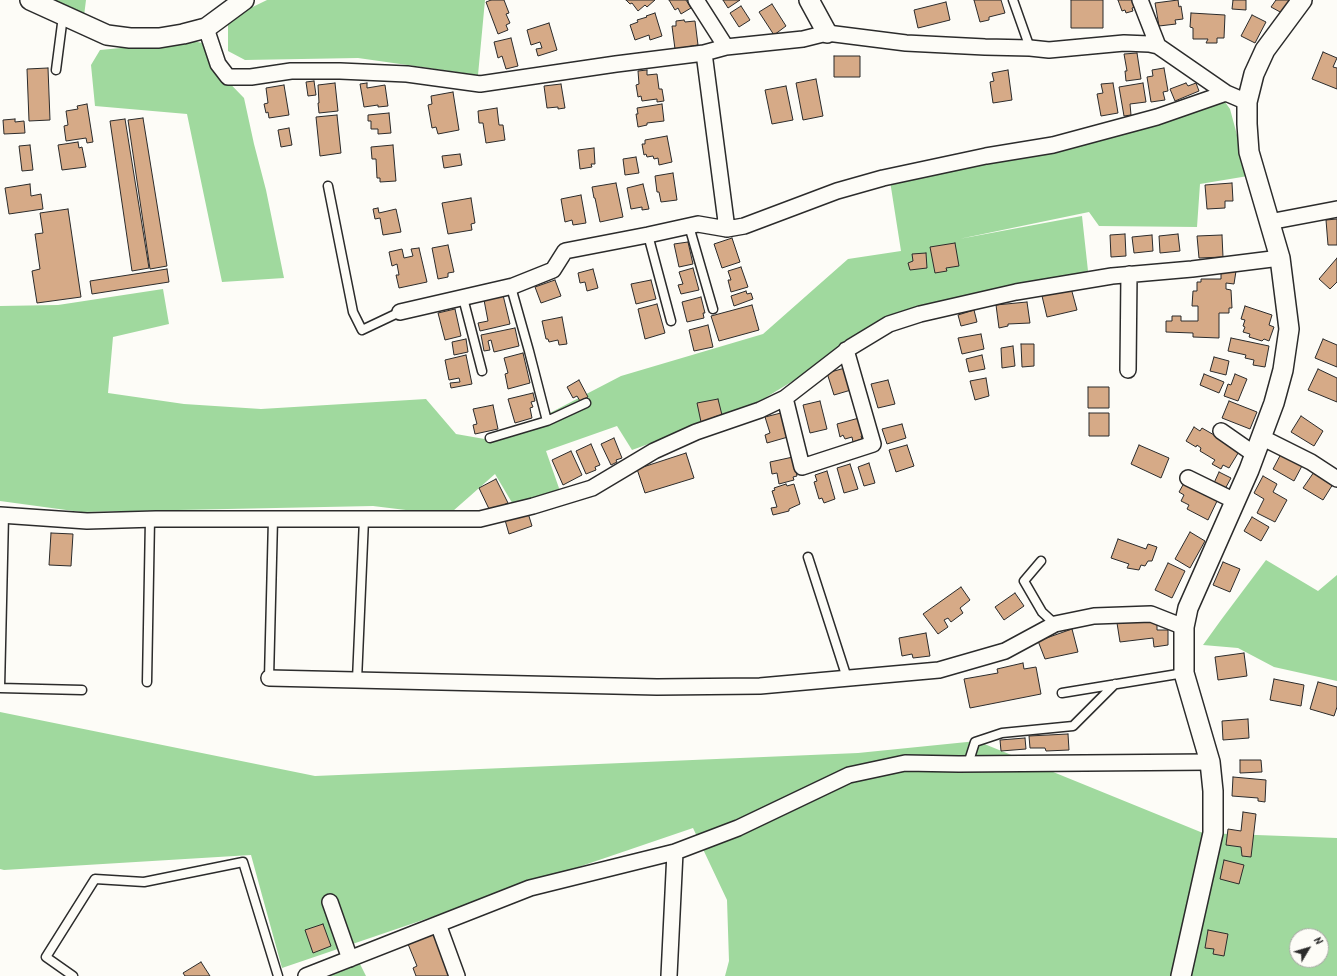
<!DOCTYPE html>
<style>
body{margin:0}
#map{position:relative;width:1337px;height:976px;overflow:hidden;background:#fdfcf7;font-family:Kalam,sans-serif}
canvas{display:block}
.north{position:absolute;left:1289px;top:928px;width:40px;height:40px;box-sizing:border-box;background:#fdfcf7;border:1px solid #a9a8a5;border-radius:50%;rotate:52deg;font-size:11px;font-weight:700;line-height:16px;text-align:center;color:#2b2b2b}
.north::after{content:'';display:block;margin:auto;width:14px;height:18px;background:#2b2b2b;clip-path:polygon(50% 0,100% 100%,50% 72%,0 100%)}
</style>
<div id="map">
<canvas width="1337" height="976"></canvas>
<div class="north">N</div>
</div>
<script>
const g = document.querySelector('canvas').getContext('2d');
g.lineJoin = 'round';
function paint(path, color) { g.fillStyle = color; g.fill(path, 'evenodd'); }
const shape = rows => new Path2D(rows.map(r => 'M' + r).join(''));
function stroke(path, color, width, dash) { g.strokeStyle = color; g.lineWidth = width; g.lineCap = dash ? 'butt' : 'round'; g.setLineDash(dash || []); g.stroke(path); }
paint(shape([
 [47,0,86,0,84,16],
 [267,0,485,0,478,75,358,58,245,60,228,51,228,19],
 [193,41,207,44,213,66,244,98,254,144,266,190,284,278,222,282,187,114,95,106,91,65,100,50],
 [1225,102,1230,109,1248,176,1200,184,1197,227,1099,226,1089,212,959,239,1082,216,1088,271,870,334,760,401,725,416,632,450,617,426,546,451,560,491,514,506,495,474,453,511,414,511,373,506,81,512,0,501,0,306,58,305,163,289,169,324,113,337,108,393,184,404,261,409,426,399,456,434,496,441,621,376,763,334,848,259,901,251,890,181,1085,142],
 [1266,560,1318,591,1337,575,1337,681,1274,667,1238,648,1203,645,1221,620],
 [0,712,315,776,858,753,977,741,1203,833,1337,838,1337,976,725,976,729,961,727,900,693,828,282,968,251,855,4,870,0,869],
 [1297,936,1321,936,1321,960,1297,960],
 [358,960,366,976,314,976]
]), '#a0d99e');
const building = shape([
 [491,0,504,0,509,13,506,14,510,23,506,25,508,30,498,34,486,2,491,0],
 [626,0,655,0,647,7,645,5,638,11,632,3,630,4,626,0],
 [669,0,686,0,691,8,681,14,678,8,675,10,669,0],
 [723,0,740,0,728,8,723,0],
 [974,0,1001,0,1005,13,989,17,989,20,980,22,974,0],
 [1071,0,1103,0,1103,28,1071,28,1071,0],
 [1118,0,1135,0,1137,6,1132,8,1133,11,1126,13,1125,10,1122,11,1118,0],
 [1178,0,1179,7,1181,6,1183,19,1175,20,1176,24,1159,26,1155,3,1178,0],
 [1233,0,1246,0,1246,10,1232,9,1233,0],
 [1276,0,1290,0,1282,13,1271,7,1276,0],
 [946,2,950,20,918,28,914,10,946,2],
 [772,4,786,26,774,35,759,12,772,4],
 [741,6,750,20,739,27,730,13,741,6],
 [655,13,662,36,650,40,649,35,635,40,630,25,638,22,637,20,647,17,646,16,655,13],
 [1191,13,1225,15,1224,38,1217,38,1217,43,1206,43,1208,39,1193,39,1193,28,1190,27,1191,13],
 [1252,15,1266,22,1255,43,1241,36,1252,15],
 [684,20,685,22,695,21,698,45,675,49,672,26,676,26,676,21,684,20],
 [549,23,557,50,538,56,536,49,542,48,540,42,531,45,527,30,549,23],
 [511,38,518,66,506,69,502,56,498,58,494,42,511,38],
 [1323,52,1337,58,1333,67,1337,68,1337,89,1312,79,1323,52],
 [1137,53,1141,79,1126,81,1125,71,1127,71,1124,54,1137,53],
 [834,56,860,56,860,77,834,77,834,56],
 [48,68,50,120,29,121,27,69,48,68],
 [1164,68,1168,91,1163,92,1165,100,1151,102,1147,77,1153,76,1152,70,1164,68],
 [647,70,647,75,657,74,659,89,662,89,664,101,657,102,657,99,642,101,641,96,638,97,636,85,639,84,638,71,647,70],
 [1008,70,1012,100,993,103,990,82,994,81,992,73,1008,70],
 [816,79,823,116,803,120,796,83,816,79],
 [314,81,316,95,308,96,306,82,314,81],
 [335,83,338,111,319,113,318,103,319,103,318,85,335,83],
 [367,83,367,88,385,85,388,106,378,107,378,105,364,107,360,84,367,83],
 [1113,83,1118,113,1101,116,1097,94,1103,93,1101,84,1113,83],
 [1143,83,1146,102,1130,104,1131,115,1124,116,1119,87,1143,83],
 [1186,83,1188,86,1196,83,1199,91,1175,101,1170,89,1186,83],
 [561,84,565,108,558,109,558,107,547,108,544,86,561,84],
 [284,85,289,115,269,118,268,112,266,113,264,104,268,103,266,88,284,85],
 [786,86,793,120,772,124,765,90,786,86],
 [453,92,459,130,438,134,436,127,432,128,428,105,432,104,431,96,453,92],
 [87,104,93,142,87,143,86,138,66,141,64,126,68,125,66,111,78,109,77,106,87,104],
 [662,104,664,121,647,123,647,125,638,127,636,114,638,114,637,108,662,104],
 [497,108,499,125,503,125,505,140,486,143,483,123,479,123,478,111,497,108],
 [389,113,391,133,378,134,378,129,371,129,371,121,368,121,368,115,389,113],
 [337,115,341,153,320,156,316,117,337,115],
 [143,118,167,266,150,269,128,120,143,118],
 [15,119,15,122,24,121,25,133,4,134,3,120,15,119],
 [125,119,149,268,132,271,110,121,125,119],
 [289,128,292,145,281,147,278,130,289,128],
 [667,136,672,162,659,165,658,158,654,159,653,156,647,157,646,154,644,155,642,144,645,144,645,140,667,136],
 [78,142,79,148,82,147,86,167,62,170,58,145,78,142],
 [30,145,33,170,22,171,19,146,30,145],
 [393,145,396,181,380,182,380,178,377,178,376,159,372,159,371,147,393,145],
 [594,148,595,164,591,164,592,167,580,169,578,150,594,148],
 [460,154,462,165,444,168,442,156,460,154],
 [636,157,639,173,625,175,623,159,636,157],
 [673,173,677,200,661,202,659,192,657,192,655,176,673,173],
 [616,183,623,217,600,222,595,198,594,198,592,187,616,183],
 [1232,183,1233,201,1225,201,1225,208,1207,209,1205,185,1232,183],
 [30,184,31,196,41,194,43,209,9,214,5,188,30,184],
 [643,184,649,209,642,210,642,207,631,209,627,188,643,184],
 [581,195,586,223,573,225,572,220,565,222,561,199,581,195],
 [471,198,475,223,471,224,472,230,448,234,442,203,471,198],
 [378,208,379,213,396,209,401,232,383,235,380,218,375,219,373,209,378,208],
 [68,209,81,297,37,303,32,271,40,269,35,234,43,233,40,213,68,209],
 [1337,219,1337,245,1328,245,1326,220,1337,219],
 [1125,234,1126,256,1111,257,1110,235,1125,234],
 [1178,234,1180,251,1160,253,1159,236,1178,234],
 [1152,235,1153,251,1134,253,1132,237,1152,235],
 [1222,235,1223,257,1199,258,1197,236,1222,235],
 [732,238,740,262,722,268,714,244,732,238],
 [688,242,693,264,679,267,674,244,688,242],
 [955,243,959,266,946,268,947,271,935,273,930,247,955,243],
 [448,245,454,272,448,273,448,277,438,279,432,248,448,245],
 [419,248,427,282,399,288,396,275,399,275,397,264,392,266,389,252,402,249,404,258,413,256,411,249,419,248],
 [926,253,927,268,910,270,908,263,913,261,912,254,926,253],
 [1337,258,1337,282,1330,289,1319,279,1337,258],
 [741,267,748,287,731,292,728,280,731,280,728,271,741,267],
 [693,268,699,290,681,294,678,285,683,284,679,272,693,268],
 [167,269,169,282,92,294,90,281,167,269],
 [593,269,598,288,587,291,585,282,580,283,578,273,593,269],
 [1221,271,1236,271,1234,284,1226,283,1226,289,1231,290,1232,308,1229,308,1229,313,1219,313,1219,338,1193,337,1193,333,1166,332,1166,321,1172,321,1172,316,1181,316,1181,321,1198,321,1198,306,1192,306,1193,291,1197,291,1197,282,1201,282,1201,279,1221,279,1221,271],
 [555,280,561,296,541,303,535,287,555,280],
 [651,280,656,299,636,304,631,284,651,280],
 [1071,288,1077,310,1047,317,1042,296,1071,288],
 [746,291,747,294,751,293,753,299,734,306,731,296,746,291],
 [503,295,510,324,480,331,478,323,488,321,484,300,503,295],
 [701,297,705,313,703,313,704,318,687,322,682,302,701,297],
 [1027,302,1030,323,1008,324,1008,326,999,328,996,305,1027,302],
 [657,304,665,333,645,339,638,309,657,304],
 [752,305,759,330,719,341,711,316,752,305],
 [1245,306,1272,315,1269,325,1274,327,1269,341,1264,339,1262,341,1249,337,1250,334,1243,332,1245,327,1243,326,1245,320,1241,319,1245,306],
 [455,309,461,336,445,340,438,313,455,309],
 [974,310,977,322,961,326,958,315,974,310],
 [562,317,567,344,559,345,558,340,549,342,548,339,546,339,542,321,562,317],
 [708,325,713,347,694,351,689,330,708,325],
 [515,328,519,346,494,352,491,340,488,341,490,350,484,351,481,335,515,328],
 [981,334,984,349,962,354,958,338,981,334],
 [1231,338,1269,346,1265,367,1253,365,1254,360,1245,358,1246,355,1228,351,1231,338],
 [466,339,468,352,454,355,452,342,466,339],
 [1323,339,1337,345,1337,367,1315,358,1323,339],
 [1021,344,1034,344,1034,366,1022,367,1021,344],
 [1013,346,1015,366,1002,368,1001,348,1013,346],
 [523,353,530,383,508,389,505,374,508,373,504,358,523,353],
 [466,355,472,384,451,388,450,383,460,382,459,378,449,380,445,360,466,355],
 [982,355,985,369,969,372,966,359,982,355],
 [1214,357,1229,361,1226,375,1210,371,1214,357],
 [845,368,851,390,834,395,827,373,845,368],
 [1318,369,1337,378,1337,402,1308,390,1318,369],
 [1204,374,1224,382,1219,393,1200,385,1204,374],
 [1235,374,1247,379,1238,401,1224,396,1228,384,1231,385,1235,374],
 [986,378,989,396,975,400,970,381,986,378],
 [579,380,588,397,580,401,577,396,573,398,567,387,579,380],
 [888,380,895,404,878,408,871,384,888,380],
 [1088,387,1109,387,1109,408,1088,408,1088,387],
 [533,393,535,401,531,402,533,407,530,408,532,418,515,423,508,399,533,393],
 [718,399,722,415,714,417,713,419,701,422,697,403,718,399],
 [820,401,827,429,810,433,803,405,820,401],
 [1229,401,1257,412,1250,429,1222,418,1229,401],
 [493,405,498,429,475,434,473,425,477,424,473,409,493,405],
 [781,413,788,437,767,443,765,435,770,433,765,417,781,413],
 [1089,413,1109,413,1109,436,1089,436,1089,413],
 [1301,416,1323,431,1314,446,1291,432,1301,416],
 [859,418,864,435,861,436,862,439,853,442,852,437,845,439,843,435,840,437,837,424,859,418],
 [902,424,906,438,887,444,882,429,902,424],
 [1194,427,1200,431,1202,428,1240,450,1229,468,1223,465,1221,469,1212,464,1215,460,1200,451,1201,448,1197,445,1196,447,1186,441,1194,427],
 [614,438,622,458,616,460,617,462,611,465,601,444,614,438],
 [591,444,600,465,595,467,596,470,586,474,576,451,591,444],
 [907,445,914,466,896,472,889,450,907,445],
 [1139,445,1169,458,1161,478,1131,464,1139,445],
 [571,451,582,475,563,485,552,460,571,451],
 [1282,452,1303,464,1294,481,1273,469,1282,452],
 [686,453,694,478,645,493,637,469,686,453],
 [793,457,797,476,793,477,794,480,779,484,777,473,772,474,770,462,793,457],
 [869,463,875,483,864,486,858,467,869,463],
 [850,464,858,489,844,493,837,468,850,464],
 [827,471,835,499,824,503,822,498,819,499,814,482,817,481,815,475,827,471],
 [1219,472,1231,478,1225,489,1214,483,1219,472],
 [1314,472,1333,484,1323,500,1303,488,1314,472],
 [1263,476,1277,484,1273,492,1287,500,1275,522,1257,513,1264,499,1254,493,1263,476],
 [496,479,508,503,490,511,479,488,496,479],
 [1184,483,1218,499,1208,520,1187,509,1189,505,1181,501,1184,495,1179,492,1184,483],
 [786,484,787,486,794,484,800,504,789,509,789,511,773,515,771,508,777,507,772,491,775,490,774,488,786,484],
 [528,513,532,526,509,534,505,520,528,513],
 [1252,517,1269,527,1261,541,1244,531,1252,517],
 [1190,532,1205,541,1190,568,1175,559,1190,532],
 [51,533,73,534,71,566,49,565,51,533],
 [1118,539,1146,549,1148,544,1157,547,1152,561,1148,561,1145,566,1141,565,1139,570,1127,568,1129,564,1111,558,1118,539],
 [1223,562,1240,569,1230,592,1213,585,1223,562],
 [1168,563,1185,571,1172,598,1155,590,1168,563],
 [961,587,970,600,960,608,963,613,951,622,948,618,944,620,948,627,938,634,923,614,961,587],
 [1015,593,1024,606,1004,620,995,607,1015,593],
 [1150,618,1157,621,1157,630,1168,630,1168,645,1154,647,1153,638,1120,642,1117,623,1150,618],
 [1072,629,1078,652,1045,659,1038,641,1072,629],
 [926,633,930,656,913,658,912,654,902,656,899,638,926,633],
 [1244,653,1247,676,1218,680,1215,657,1244,653],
 [1023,663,1024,669,1036,667,1041,694,970,708,964,679,998,673,997,669,1023,663],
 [1274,679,1304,685,1301,706,1270,700,1274,679],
 [1318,682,1337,687,1337,707,1334,716,1310,709,1318,682],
 [1248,719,1249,738,1223,740,1222,721,1248,719],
 [1068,734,1069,750,1046,751,1045,748,1030,748,1029,736,1068,734],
 [1025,738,1026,749,1001,751,1000,740,1025,738],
 [1240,760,1261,760,1262,772,1240,773,1240,760],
 [1233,777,1266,780,1265,802,1258,801,1258,798,1232,796,1233,777],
 [1243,812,1256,814,1251,857,1242,856,1241,847,1226,845,1228,829,1241,831,1243,812],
 [1224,860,1244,865,1239,884,1220,879,1224,860],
 [323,924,331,946,313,953,305,930,323,924],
 [1208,930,1228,934,1224,956,1213,954,1214,949,1205,948,1208,930],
 [437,933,454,976,416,976,413,968,417,966,408,944,437,933],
 [201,962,210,976,185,976,183,973,201,962]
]);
paint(building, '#d6aa87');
stroke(building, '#2b2b2b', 1);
const service = shape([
 [1013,0,1030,48],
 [56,70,63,16],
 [328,186,353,312,362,330,400,312],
 [689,226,713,309],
 [648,235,671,321],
 [511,287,529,351,547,421],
 [463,298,482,371],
 [490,438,547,421,586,403],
 [4,515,0,688,82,690],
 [808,557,847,678],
 [1041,561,1024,581,1042,612,1055,624],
 [269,678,273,519],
 [357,680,364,519],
 [147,682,150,519],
 [1062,693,1184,673],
 [968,764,975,742,1002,733,1073,726,1115,684],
 [73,976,46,957,95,879,144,882,243,862,278,976]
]);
const minor = shape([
 [696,0,726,47],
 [1140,0,1158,46],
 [206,28,218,64,228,77,251,77,291,71,340,71,407,74,480,84,616,64,704,53,726,47,803,39,827,33,906,43,985,47,1030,48,1049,50,1124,43,1149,44,1158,46,1226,93,1247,102],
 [704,53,727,229],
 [1269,222,1337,209],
 [400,312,513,286,553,270,565,251,648,235,698,224,727,229,744,226,837,191,883,178,986,156,1053,145,1157,117,1226,93],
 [1128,370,1129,274],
 [785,398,802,467,873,444,846,350],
 [1221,431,1254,454],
 [1261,437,1311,462,1337,479],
 [1188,478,1235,501],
 [0,515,87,521,156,519,480,519,533,506,592,488,654,451,696,432,760,410,785,398,851,347,889,324,920,314,1016,292,1112,276,1192,269,1280,258],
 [269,678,657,687,760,686,939,670,1005,651,1055,624,1094,616,1151,614,1184,627],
 [330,902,350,959],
 [438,924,457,976],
 [306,976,530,888,675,852,738,828,849,775,905,763,959,764,1210,762],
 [669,976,675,852]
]);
const tertiary = shape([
 [30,0,107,35,130,38,159,38,183,34,206,28,244,0],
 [809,0,827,33],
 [1181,976,1213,833,1213,791,1210,762,1184,673,1184,627,1188,608,1249,470,1274,403,1283,370,1289,329,1280,258,1249,152,1247,124,1247,102,1254,74,1265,50,1302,0]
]);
stroke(service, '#2b2b2b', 11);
stroke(minor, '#2b2b2b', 18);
stroke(tertiary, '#2b2b2b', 22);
stroke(service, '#fdfcf7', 8);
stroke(minor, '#fdfcf7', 15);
stroke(tertiary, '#fdfcf7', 19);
</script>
